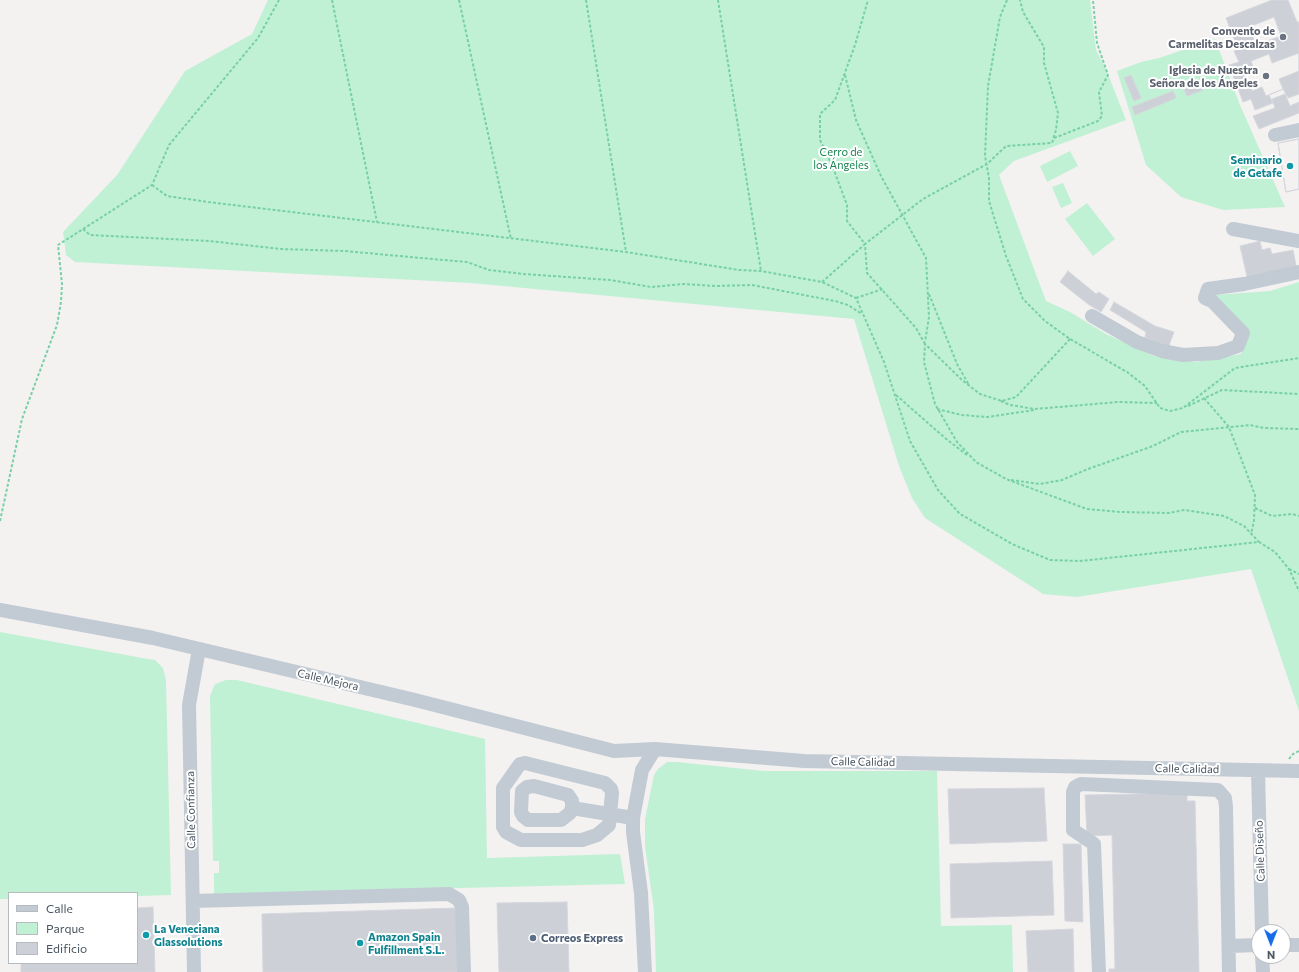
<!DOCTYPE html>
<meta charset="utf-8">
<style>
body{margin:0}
#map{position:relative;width:1299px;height:972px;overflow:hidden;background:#f4f1f1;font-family:Commissioner,sans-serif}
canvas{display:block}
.legend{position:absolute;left:8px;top:892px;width:130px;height:72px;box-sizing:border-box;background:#fff;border:1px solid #b6bbbf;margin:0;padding:5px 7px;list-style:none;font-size:12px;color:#48545f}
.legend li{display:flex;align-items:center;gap:8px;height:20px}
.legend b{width:20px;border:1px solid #b6bbbf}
.north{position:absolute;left:1251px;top:924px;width:40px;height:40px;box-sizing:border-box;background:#fff;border:1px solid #b6bbbf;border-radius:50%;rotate:180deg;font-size:11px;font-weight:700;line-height:16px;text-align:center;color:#48545f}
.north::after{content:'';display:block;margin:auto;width:14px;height:18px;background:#156ce9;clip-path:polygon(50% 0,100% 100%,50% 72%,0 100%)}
</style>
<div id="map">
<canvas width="1299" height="972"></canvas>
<ul class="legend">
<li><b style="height:5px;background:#c2cbd3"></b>Calle</li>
<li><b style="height:11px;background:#c0f1d4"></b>Parque</li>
<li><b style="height:11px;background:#cdd0d6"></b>Edificio</li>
</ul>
<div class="north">N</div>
</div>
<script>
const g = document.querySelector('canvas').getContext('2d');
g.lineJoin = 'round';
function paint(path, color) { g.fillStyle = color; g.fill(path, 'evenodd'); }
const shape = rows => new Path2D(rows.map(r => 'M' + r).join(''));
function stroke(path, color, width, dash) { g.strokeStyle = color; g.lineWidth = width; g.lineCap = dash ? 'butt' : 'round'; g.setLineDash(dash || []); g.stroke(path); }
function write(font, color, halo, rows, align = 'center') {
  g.font = font + ' Commissioner,sans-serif'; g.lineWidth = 4; g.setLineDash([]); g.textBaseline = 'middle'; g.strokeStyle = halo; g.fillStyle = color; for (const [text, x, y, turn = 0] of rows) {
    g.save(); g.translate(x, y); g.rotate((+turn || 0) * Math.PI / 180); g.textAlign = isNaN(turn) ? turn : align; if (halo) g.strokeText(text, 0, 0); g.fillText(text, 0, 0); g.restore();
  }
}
paint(shape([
 [268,0,1090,0,1096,50,1106,69,1126,120,1014,161,999,175,1046,301,1070,312,1106,334,1154,356,1196,362,1241,354,1247,332,1215,295,1270,291,1299,282,1299,711,1251,569,1077,597,1043,594,925,518,912,498,899,466,854,319,471,283,75,262,66,255,63,232,117,175,185,71,252,34],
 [1215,39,1240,105,1285,207,1223,210,1181,197,1146,165,1117,71,1141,62,1159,58],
 [1070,151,1078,166,1047,182,1040,166],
 [1063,183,1072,203,1061,208,1052,187],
 [1087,203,1115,239,1093,256,1065,219],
 [0,632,148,659,155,660,163,668,166,680,171,895,137,896,137,893,9,893,9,899,0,899],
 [226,680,237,680,485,739,487,858,620,854,625,884,214,894,214,873,219,873,219,861,213,861,210,696,215,684],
 [667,762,677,762,764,771,937,771,941,926,1012,925,1013,972,656,972,654,910,645,847,645,819,654,775,658,769]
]), '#c0f1d4');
const building = shape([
 [1272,0,1288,0,1297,22,1299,22,1299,94,1288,98,1283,89,1269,95,1273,103,1255,110,1251,99,1243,102,1229,65,1239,62,1234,51,1238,49,1226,18,1272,0],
 [1274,17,1281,36,1256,45,1249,27,1274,17],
 [1299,53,1299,71,1279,79,1283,89,1266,96,1262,87,1252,91,1245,73,1254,70,1251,61,1269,54,1272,63,1299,53],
 [1131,75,1141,98,1134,101,1124,78,1131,75],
 [1199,80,1203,90,1187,96,1183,87,1199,80],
 [1173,91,1176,98,1135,115,1132,107,1173,91],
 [1285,94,1290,106,1299,102,1299,113,1259,129,1253,116,1275,108,1272,99,1285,94],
 [1299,139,1299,189,1286,192,1278,143,1299,139],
 [1299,139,1299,189,1286,192,1278,143,1299,139],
 [1260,241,1262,250,1270,248,1272,254,1293,250,1297,270,1248,281,1240,246,1260,241],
 [1068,271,1096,294,1099,292,1109,299,1101,312,1088,304,1060,282,1068,271],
 [1114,302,1155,326,1174,332,1168,348,1145,337,1146,332,1110,310,1114,302],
 [1044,788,1047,841,950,844,948,789,1044,788],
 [1187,793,1187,801,1195,801,1199,972,1109,972,1109,969,1115,969,1112,835,1087,836,1085,795,1187,793],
 [1063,844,1081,844,1083,922,1065,921,1063,844],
 [1052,861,1054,915,951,918,950,864,1052,861],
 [567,902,569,972,499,972,497,903,567,902],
 [153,907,155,972,21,972,21,963,137,963,137,908,153,907],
 [456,908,458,972,263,972,262,914,456,908],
 [1073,929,1074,972,1028,972,1026,931,1073,929]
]);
paint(building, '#cdd0d6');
stroke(building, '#d5d7dd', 1);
stroke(shape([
 [332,0,377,222],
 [459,0,511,239],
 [586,0,626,252],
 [718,0,761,271],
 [1007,0,1000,17,988,86,985,156,989,178,989,201,1006,256,1023,299,1045,321,1070,339,1127,372,1145,386,1160,408,1170,411,1183,408,1235,368,1299,358],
 [845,75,856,120,881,176,926,258,929,317,925,342],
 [1054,138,1098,121,1102,116,1099,92,1108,75,1097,43,1093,0],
 [152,185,167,196,208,202,626,252,739,270,761,271,822,282,856,298,884,362,910,441,938,490,960,514,1012,544,1050,560,1080,561,1259,542,1275,552,1289,569,1299,591],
 [83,229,90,235,209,241,281,249,345,251,421,258,467,262,489,270,524,274,610,280,651,287,684,284,716,286,752,285,835,301,848,305,862,314],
 [822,282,865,244,847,221,847,205,832,165,820,140,820,114,835,100,855,45,868,0],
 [929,294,957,364,969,385],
 [856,298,883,289],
 [1070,339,1016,397,1002,401,980,394,962,380,925,344,924,362,935,404,957,442,976,462,1006,479,1087,509,1121,512,1169,513,1184,510,1224,516,1244,526,1259,542],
 [925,344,916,328,867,273,865,244,923,199,987,164,1006,146,1052,143,1056,130,1058,113,1044,63,1044,47,1023,12,1020,0],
 [896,395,945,438,967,455],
 [1204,398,1229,427,1255,495,1254,521,1251,534],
 [1001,401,1010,405,1035,409,1118,402,1157,403],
 [1188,406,1222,390,1299,394],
 [937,409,962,415,987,417,1035,410],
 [1011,480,1040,484,1062,480,1088,469,1153,446,1181,432,1250,425,1264,428,1299,429],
 [1255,508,1272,516,1292,514,1299,516],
 [0,521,22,419,57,325,61,302,62,284,58,245,152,185,169,145,258,38,279,0],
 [1289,569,1299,574],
 [1289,759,1293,754,1299,751]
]), '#77d0a6', 2, [3, 2]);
stroke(shape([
 [1275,135,1299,130],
 [1233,229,1299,241],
 [1092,316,1137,342,1162,351,1183,355,1218,353,1238,346,1243,333,1212,301,1205,298,1208,289,1244,284,1299,272],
 [0,610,153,638,415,700,614,751,655,749,804,761,1299,771],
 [525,763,605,783,611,789,612,793,609,825,597,835,582,840,521,840,506,832,503,827,503,788,520,764,525,763],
 [1258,771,1262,932],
 [572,808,570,813,561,820,528,820,523,816,521,812,522,791,527,787,534,786,568,795,572,801,572,808,633,818],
 [193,901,449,894,459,900,462,907,464,972],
 [1283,945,1299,945],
 [1229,946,1259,945],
 [1262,956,1263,972],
 [194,972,189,705,199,649],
 [645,972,641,893,633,832,633,818,642,770,655,749],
 [1099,972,1094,844,1073,830,1073,792,1075,787,1081,784,1218,790,1225,798,1226,807,1229,972]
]), '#c2cbd3', 14);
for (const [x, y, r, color] of [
 [1283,37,4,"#6b7280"],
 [1266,76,4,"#6b7280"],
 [1290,166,4,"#0f9aa8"],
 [146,935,4,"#0f9aa8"],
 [533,938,4,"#5c6f8a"],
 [360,943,4,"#0f9aa8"]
]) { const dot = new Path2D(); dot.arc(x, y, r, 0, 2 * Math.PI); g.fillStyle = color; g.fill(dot); stroke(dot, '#fff', 1.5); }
write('bold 11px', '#5b616d', '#fff', [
 ["Convento de",1275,31],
 ["Carmelitas Descalzas",1275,44],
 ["Iglesia de Nuestra",1258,70],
 ["Señora de los Ángeles",1258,83]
], 'right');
write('11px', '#168450', '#fff', [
 ["Cerro de",841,152],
 ["los Ángeles",841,165]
]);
write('bold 11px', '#0d838f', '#fff', [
 ["Seminario",1282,160,"right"],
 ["de Getafe",1282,173,"right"],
 ["La Veneciana",154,929],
 ["Glassolutions",154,942],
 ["Amazon Spain",368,937],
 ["Fulfillment S.L.",368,950]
], 'left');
write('11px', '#48545f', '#fff', [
 ["Calle Mejora",328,680,13],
 ["Calle Calidad",863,762,1],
 ["Calle Calidad",1187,769,1],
 ["Calle Confianza",191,810,-91],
 ["Calle Diseño",1260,851,-92]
]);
write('bold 11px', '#4e5e75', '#fff', [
 ["Correos Express",541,938]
], 'left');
</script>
